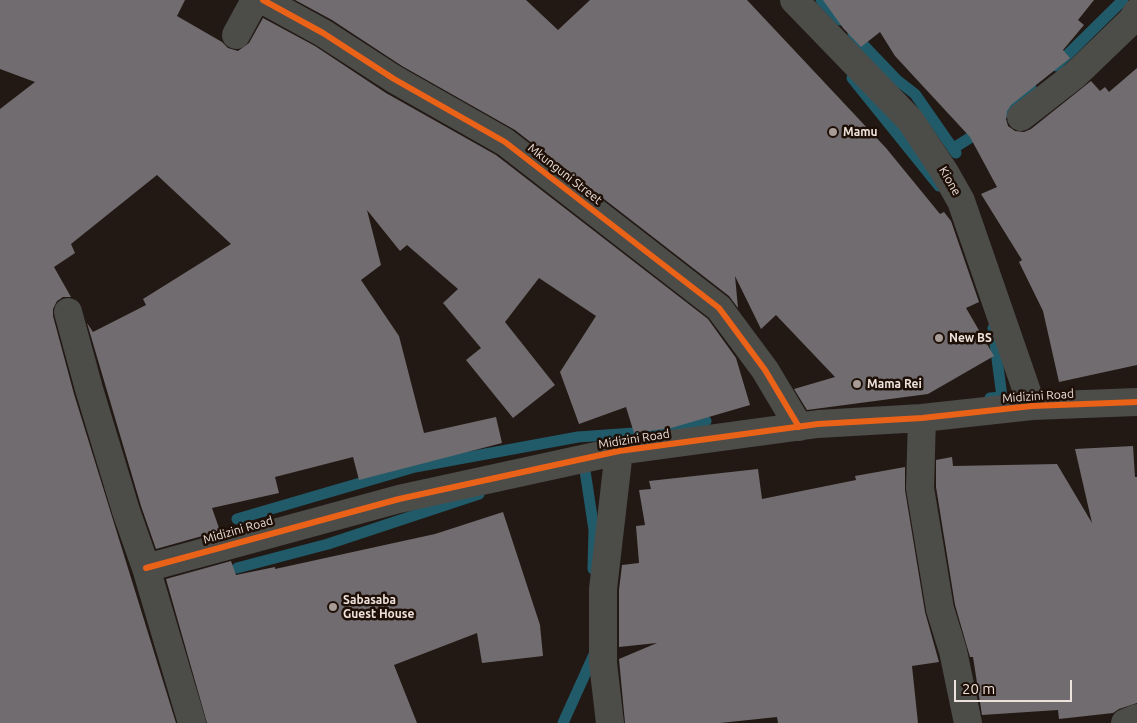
<!DOCTYPE html>
<style>
body{margin:0}
#map{position:relative;width:1137px;height:723px;overflow:hidden;background:#221915;font-family:Ubuntu,sans-serif}
canvas{display:block}
.scale{position:absolute;left:954px;top:680px;width:118px;height:22px;box-sizing:border-box;border:2px solid #eee2dc;border-top:0;padding-left:6px;font-size:15px;line-height:18px;white-space:nowrap;color:#eee2dc;-webkit-text-stroke:4px #1e0f07;paint-order:stroke}
</style>
<div id="map">
<canvas width="1137" height="723"></canvas>
<div class="scale">20 m</div>
</div>
<script>
const g = document.querySelector('canvas').getContext('2d');
g.lineJoin = 'round';
const shape = rows => new Path2D(rows.map(r => 'M' + r).join(''));
function stroke(path, color, width, dash) { g.strokeStyle = color; g.lineWidth = width; g.lineCap = dash ? 'butt' : 'round'; g.setLineDash(dash || []); g.stroke(path); }
function paint(path, color) { g.fillStyle = color; g.fill(path, 'evenodd'); }
function write(font, color, halo, rows, align = 'center') {
  g.font = font + ' Ubuntu,sans-serif'; g.lineWidth = 5; g.setLineDash([]); g.textBaseline = 'middle'; g.strokeStyle = halo; g.fillStyle = color; for (const [text, x, y, turn = 0] of rows) {
    g.save(); g.translate(x, y); g.rotate((+turn || 0) * Math.PI / 180); g.textAlign = isNaN(turn) ? turn : align; if (halo) g.strokeText(text, 0, 0); g.fillText(text, 0, 0); g.restore();
  }
}
stroke(shape([
 [821,0,840,20],
 [853,34,897,80,915,94,956,153],
 [1056,66,1123,0],
 [852,78,939,186],
 [997,119,1031,88],
 [957,146,982,130],
 [990,398,1002,397,993,328],
 [579,465,584,464,594,530,593,569],
 [237,519,415,467,578,437,662,431,706,421],
 [237,568,328,544,479,494],
 [563,723,596,650]
]), '#215b6a', 11);
paint(shape([
 [0,0,185,0,177,16,222,42,228,48,238,51,249,43,263,18,315,46,386,93,496,155,708,319,736,358,750,405,671,428,634,433,626,407,579,424,560,372,596,316,539,278,505,322,555,385,513,418,466,360,481,348,443,303,458,289,407,245,400,251,367,210,381,265,361,280,399,336,424,433,496,417,502,443,359,480,353,457,275,477,279,493,212,508,220,531,156,549,141,506,87,323,93,332,146,305,143,299,231,244,157,175,71,244,75,253,54,267,71,297,63,297,57,301,53,309,53,316,74,394,176,723,0,723,0,109,35,82,0,69],
 [295,0,526,0,558,30,590,0,747,0,886,148,940,214,944,212,951,221,979,302,966,308,994,356,928,394,807,410,794,389,835,377,776,315,761,329,735,276,738,308,729,296,515,130,402,66,332,20],
 [823,0,1094,0,1078,20,1084,25,1063,50,1070,58,1011,105,1007,111,1006,119,1008,126,1015,131,1024,132,1031,129,1091,81,1100,91,1105,87,1109,92,1137,68,1137,365,1059,382,1043,311,1019,262,1022,260,981,194,997,187,970,137,895,56,880,32,861,47,843,28],
 [1133,446,1135,477,1137,477,1137,703,1119,709,1113,713,1059,719,1058,710,982,715,973,657,970,657,955,605,936,487,936,460,952,457,953,466,1057,464,1092,523,1075,449],
 [905,467,905,490,925,612,939,662,912,666,918,723,778,723,777,717,720,723,625,723,619,659,657,643,619,647,619,590,622,565,639,563,636,526,645,525,639,490,651,489,649,481,758,469,762,499,856,480,855,476],
 [503,512,540,625,543,656,482,663,477,633,394,665,417,723,207,723,166,579,231,561,236,575,275,567,275,569,435,534]
]), '#716c6f');
stroke(shape([
 [263,0,323,33,394,79,505,142,719,308,765,370,799,427],
 [794,0,910,120,944,171,961,201,1032,406],
 [236,35,255,0],
 [1021,117,1075,75,1132,20,1137,12],
 [68,312,89,389,126,511,146,568,192,723],
 [922,418,920,488,940,609,953,651,968,723],
 [146,568,399,499,619,451,818,424,922,418,1032,406,1137,402],
 [610,723,603,663,603,589,619,451],
 [1125,723,1137,718]
]), '#4c4c49', 28);
stroke(shape([
 [263,0,323,33,394,79,505,142,719,308,765,370,799,427],
 [146,568,399,499,619,451,818,424,922,418,1032,406,1137,402]
]), '#ea6118', 6);
for (const [x, y, r, color] of [
 [833,132,5,"#a79c96"],
 [939,338,5,"#a79c96"],
 [857,384,5,"#a79c96"],
 [333,607,5,"#a79c96"]
]) { const dot = new Path2D(); dot.arc(x, y, r, 0, 2 * Math.PI); g.fillStyle = color; g.fill(dot); stroke(dot, '#1e0f07', 2); }
write('bold 12px', '#eee2dc', '#1e0f07', [
 ["Mamu",843,132],
 ["New BS",949,338],
 ["Mama Rei",867,384],
 ["Sabasaba",343,600],
 ["Guest House",343,614]
], 'left');
write('12px', '#eee2dc', '#1e0f07', [
 ["Mkunguni Street",565,174,38],
 ["Kione",950,181,60],
 ["Midizini Road",1038,396,-4],
 ["Midizini Road",634,439,-9],
 ["Midizini Road",238,530,-16]
]);
</script>
